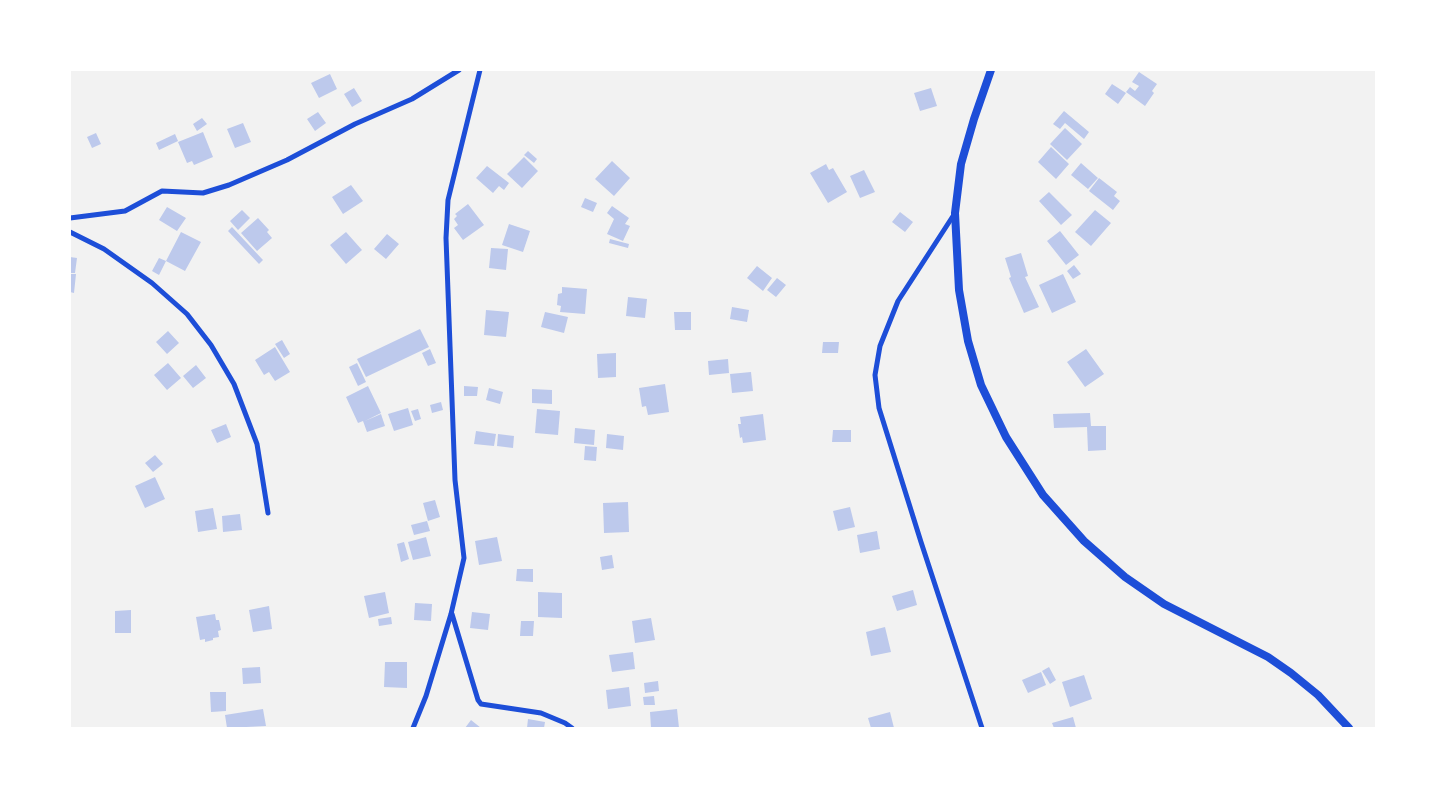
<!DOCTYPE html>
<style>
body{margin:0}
#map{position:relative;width:1446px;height:798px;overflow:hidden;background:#f2f2f2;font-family:"PT Sans Narrow",sans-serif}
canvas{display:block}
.frame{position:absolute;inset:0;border:71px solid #fff;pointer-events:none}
</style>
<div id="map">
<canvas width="1446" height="798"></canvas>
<div class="frame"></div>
</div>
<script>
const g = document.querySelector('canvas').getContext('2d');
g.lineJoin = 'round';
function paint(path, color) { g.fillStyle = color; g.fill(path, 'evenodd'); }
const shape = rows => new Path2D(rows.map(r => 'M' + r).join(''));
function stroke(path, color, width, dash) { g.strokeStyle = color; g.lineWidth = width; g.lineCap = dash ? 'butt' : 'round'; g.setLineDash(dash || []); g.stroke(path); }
paint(shape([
 [1139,72,1157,84,1152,91,1154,93,1145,106,1126,92,1130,87,1135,91,1139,86,1132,82],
 [330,74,337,89,319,98,311,83],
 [1112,84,1126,93,1118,104,1105,94],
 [354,88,362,101,352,107,344,94],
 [931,88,937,106,920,111,914,93],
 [1064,111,1089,132,1084,139,1065,123,1060,129,1053,124],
 [318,112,326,123,315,131,307,119],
 [202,118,207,124,197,131,193,124],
 [243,123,251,142,235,148,227,129],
 [1065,128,1082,144,1067,160,1050,144],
 [203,132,213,157,194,165,192,161,187,163,178,142],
 [96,133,101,144,92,148,87,137],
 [175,134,178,141,159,150,156,143],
 [1051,147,1069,164,1056,179,1038,162],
 [528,151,537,159,534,163,524,155],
 [524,157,538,171,522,188,507,174],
 [612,161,630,178,614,196,595,179],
 [1081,163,1098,178,1088,189,1071,175],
 [826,164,829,170,833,168,847,192,828,203,810,173],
 [487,166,509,183,504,190,499,186,493,193,476,178],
 [864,170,875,192,860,198,850,176],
 [1099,178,1117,192,1114,196,1120,201,1113,210,1089,191],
 [351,185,363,201,343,214,332,197],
 [1049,192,1072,215,1061,225,1039,201],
 [585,198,597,203,593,212,581,207],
 [468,204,484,225,463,240,454,228,458,225,454,219,457,216,455,214],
 [612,206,629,218,625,224,630,226,623,241,607,234,614,219,607,213],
 [167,207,186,218,177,231,159,220],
 [242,210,250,218,238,230,230,221],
 [1095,210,1111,223,1091,246,1075,232],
 [900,212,913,222,905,232,892,222],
 [258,218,269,230,267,232,272,238,257,251,241,233],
 [509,224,530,231,523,252,502,245],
 [232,227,263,260,259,264,228,231],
 [1060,231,1079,255,1066,265,1047,241],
 [181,232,201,242,185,271,166,261],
 [346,232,362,250,346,264,330,245],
 [387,234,399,244,386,259,374,249],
 [610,239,629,244,628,248,609,243],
 [491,248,508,249,506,270,489,268],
 [1021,253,1028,276,1025,277,1039,307,1024,313,1009,278,1011,277,1005,258],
 [70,257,77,258,75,273,70,273],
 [159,258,166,261,159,275,152,271],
 [1074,265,1081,274,1073,279,1067,271],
 [757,266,772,278,763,291,747,278],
 [70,274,76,274,74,293,70,292],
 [1063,274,1076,302,1052,313,1039,285],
 [777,278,786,285,776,297,767,290],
 [562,287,587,289,585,314,560,312,561,306,557,305,558,294,562,293],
 [628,297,647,299,645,318,626,316],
 [732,307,749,310,747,322,730,319],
 [486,310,509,312,506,337,484,335],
 [545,312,568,317,564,333,541,327],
 [674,312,691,312,691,330,675,330],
 [420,329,429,347,366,377,357,359],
 [168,331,179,343,167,354,156,342],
 [282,340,290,354,284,358,275,344],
 [823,342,839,342,838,353,822,353],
 [275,347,290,372,275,381,269,372,264,375,255,360],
 [430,349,436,363,428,366,422,353],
 [1086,349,1104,374,1085,387,1067,362],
 [616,353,616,377,598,378,597,354],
 [728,359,729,373,709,375,708,361],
 [168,363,181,378,167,390,154,375],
 [357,363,366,382,358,386,349,367],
 [196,365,206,378,193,388,183,376],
 [751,372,753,391,732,393,730,374],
 [665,384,669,412,648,415,646,406,642,407,639,388],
 [368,386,381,413,365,421,381,414,385,426,367,432,363,421,358,423,346,397],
 [464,386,478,387,477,396,464,396],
 [489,388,503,392,500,404,486,400],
 [532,389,552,390,552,404,532,403],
 [441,402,443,410,432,413,430,405],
 [408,408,413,425,394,431,388,414],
 [418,409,421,419,415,421,411,411],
 [537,409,560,411,558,435,535,433],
 [1090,413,1091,426,1106,426,1106,450,1088,451,1087,427,1054,428,1053,414],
 [763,414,766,440,743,443,742,437,740,438,738,424,741,424,740,417],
 [226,424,231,437,217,443,211,430],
 [575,428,595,430,594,445,574,443],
 [833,430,851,430,851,442,832,442],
 [476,431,496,434,494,446,474,444],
 [498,434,514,436,513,448,497,446],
 [607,434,624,436,623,450,606,448],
 [585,446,597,447,596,461,584,460],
 [155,455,163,464,153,472,145,463],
 [155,477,165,499,145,508,135,486],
 [435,500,440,517,428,521,423,503],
 [628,502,629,532,604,533,603,503],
 [850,507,855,527,838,531,833,511],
 [213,508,217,529,198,532,195,511],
 [240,514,242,530,223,532,222,516],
 [427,521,430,531,414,535,411,525],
 [877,531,880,549,860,553,857,535],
 [426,537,431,556,413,560,408,542],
 [497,537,502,561,479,565,475,541],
 [404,542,409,559,401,562,397,544],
 [612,555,614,568,602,570,600,557],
 [517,569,533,569,533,582,516,581],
 [913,590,917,605,897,611,892,596],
 [385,592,389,613,369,618,364,596],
 [538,592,562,593,562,618,538,617],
 [415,603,432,604,431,621,414,620],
 [269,606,272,629,253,632,249,610],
 [131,610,131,633,115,633,115,611],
 [472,612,490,614,488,630,470,628],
 [215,614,216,620,219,620,221,630,218,631,219,637,213,638,213,640,205,642,205,639,200,640,196,617],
 [391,617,392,624,379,626,378,619],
 [651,618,655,640,635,643,632,621],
 [521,621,534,621,533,636,520,636],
 [885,627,891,652,871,656,866,632],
 [633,652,635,669,612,672,609,655],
 [385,662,407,662,407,688,384,687],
 [260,667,261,683,243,684,242,668],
 [1049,667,1056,680,1050,684,1042,671],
 [1041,672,1046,685,1028,693,1022,680],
 [1084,675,1092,699,1070,707,1062,682],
 [658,681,659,691,645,693,644,683],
 [629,687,631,706,608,709,606,690],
 [210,692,226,692,226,711,211,712],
 [654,696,655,705,644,705,643,697],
 [263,709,266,726,227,728,225,715],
 [677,709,679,728,651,728,650,712],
 [890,712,894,728,871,728,868,718],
 [1073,717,1076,728,1054,728,1052,723],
 [528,719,545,722,544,728,527,728],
 [471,720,481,728,465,728]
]), '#bdc9ec');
stroke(shape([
 [955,213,898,301,880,346,875,375,879,408,921,542,982,728],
 [70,218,125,211,162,191,203,193,229,185,287,160,355,124,412,99,459,70],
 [70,232,104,249,152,283,187,314,211,345,234,384,257,444,268,513],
 [452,614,478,700,481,704,541,713,565,723,572,728],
 [413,728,426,696,451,614,464,558,455,480,446,238,448,200,480,70]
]), '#1d4ed8', 5);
stroke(shape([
 [991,70,974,119,961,164,955,213,959,290,968,341,981,385,1006,437,1043,495,1084,541,1125,577,1164,604,1268,657,1291,673,1318,695,1349,728]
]), '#1d4ed8', 8);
</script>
